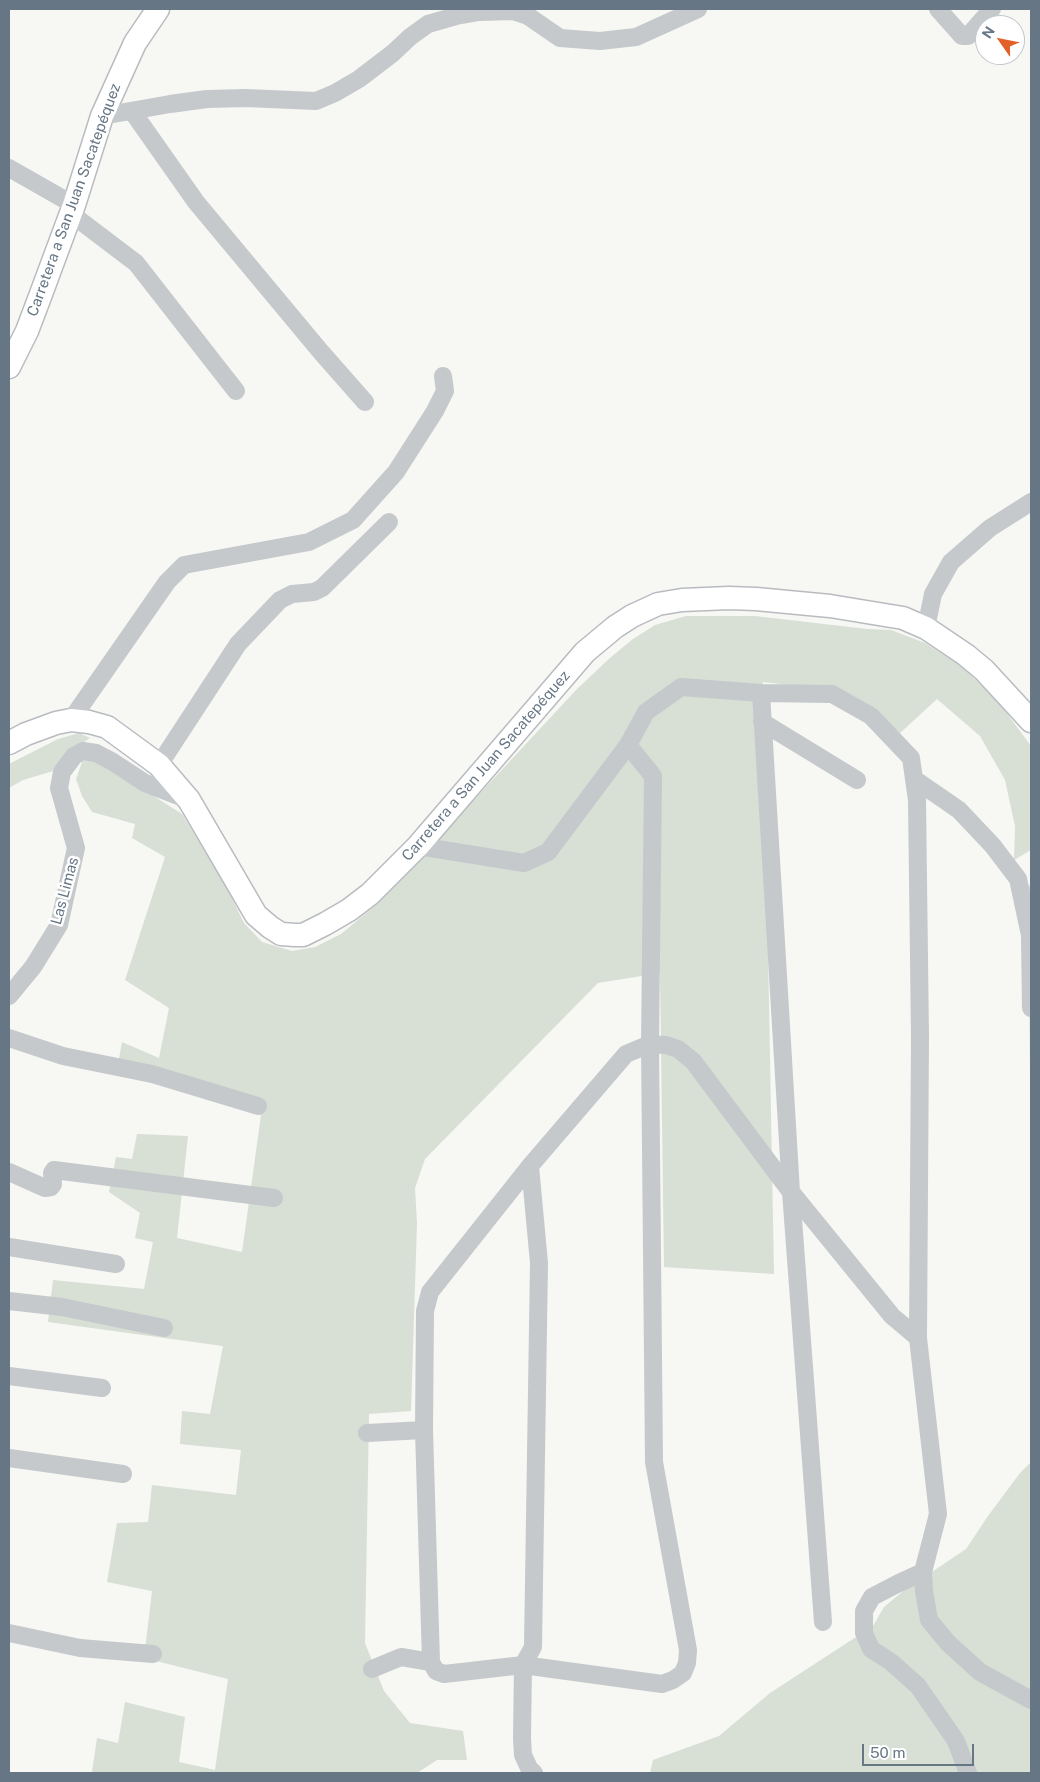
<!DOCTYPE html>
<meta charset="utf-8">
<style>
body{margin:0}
#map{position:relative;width:1040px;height:1782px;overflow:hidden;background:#f7f7f4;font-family:"Public Sans",sans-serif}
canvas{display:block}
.frame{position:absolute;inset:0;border:10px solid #667685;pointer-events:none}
.north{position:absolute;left:975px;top:15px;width:50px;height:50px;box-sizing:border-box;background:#fff;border:1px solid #c2c8ce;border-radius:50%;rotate:303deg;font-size:14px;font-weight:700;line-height:20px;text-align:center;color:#667685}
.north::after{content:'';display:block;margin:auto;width:18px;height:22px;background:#e36029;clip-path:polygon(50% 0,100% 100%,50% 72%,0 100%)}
.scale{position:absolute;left:862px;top:1744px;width:112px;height:22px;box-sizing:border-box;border:2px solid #667685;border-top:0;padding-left:6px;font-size:15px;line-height:18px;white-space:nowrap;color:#667685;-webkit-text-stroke:4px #fff;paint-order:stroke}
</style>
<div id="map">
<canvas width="1040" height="1782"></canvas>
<div class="frame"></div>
<div class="north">N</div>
<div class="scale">50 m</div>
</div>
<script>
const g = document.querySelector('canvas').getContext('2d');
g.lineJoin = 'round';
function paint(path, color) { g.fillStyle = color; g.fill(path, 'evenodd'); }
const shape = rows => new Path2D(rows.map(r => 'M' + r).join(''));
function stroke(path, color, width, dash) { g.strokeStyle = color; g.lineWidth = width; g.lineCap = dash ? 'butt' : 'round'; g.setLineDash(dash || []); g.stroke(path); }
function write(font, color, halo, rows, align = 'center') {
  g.font = font + ' "Public Sans",sans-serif'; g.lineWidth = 5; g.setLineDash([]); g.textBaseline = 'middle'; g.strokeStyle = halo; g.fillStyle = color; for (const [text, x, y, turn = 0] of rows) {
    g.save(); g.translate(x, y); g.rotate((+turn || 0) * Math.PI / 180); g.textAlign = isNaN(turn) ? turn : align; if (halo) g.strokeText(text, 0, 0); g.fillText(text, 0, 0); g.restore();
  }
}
paint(shape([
 [686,616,755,616,867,629,891,630,925,643,964,668,1000,704,1031,746,1031,850,1014,860,1015,826,1005,780,980,736,937,699,898,735,854,696,798,686,763,682,774,1274,664,1267,660,973,598,983,425,1159,415,1188,417,1223,411,1411,369,1414,365,1643,384,1691,410,1723,463,1731,467,1760,437,1760,417,1773,9,1773,9,1772,92,1772,97,1738,118,1743,125,1702,185,1717,179,1762,215,1770,228,1679,144,1658,152,1591,107,1582,117,1523,148,1522,152,1485,236,1495,241,1450,180,1444,182,1411,210,1414,223,1346,48,1322,53,1280,144,1289,153,1242,135,1238,140,1213,109,1192,116,1157,132,1159,137,1134,188,1136,177,1238,242,1252,262,1108,119,1059,122,1042,159,1058,169,1008,125,980,165,857,132,838,135,824,92,812,82,796,76,779,82,762,92,757,182,814,224,882,244,923,262,942,292,951,315,947,341,934,376,905,577,689,611,657,633,639,655,625],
 [79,733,90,738,67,753,60,769,23,780,9,788,9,764,58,739],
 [1031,885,1031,1167,1028,886],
 [1031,1462,1031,1773,650,1773,653,1760,719,1736,770,1693,873,1626,884,1607,902,1592,966,1549,988,1516,1020,1473]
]), '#d8dfd5');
const major = shape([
 [9,367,27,331,41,294,74,205,102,116,135,43,158,9],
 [9,743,26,734,56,723,71,720,89,722,107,727,159,765,189,800,256,915,270,927,281,934,295,935,303,935,325,924,349,910,370,894,418,846,585,652,615,627,632,616,658,604,682,600,729,598,756,599,830,606,903,618,926,628,966,655,984,670,1031,721]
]);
stroke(major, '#b8bcc0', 25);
stroke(shape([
 [938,9,962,36,968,36,992,9],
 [132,111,196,202,321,352,365,402],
 [102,116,170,104,207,99,246,98,316,101,335,93,359,79,393,53,410,37,428,24,456,16,479,12,513,11,528,16,560,38,600,41,636,37,698,9],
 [9,168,74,205],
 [70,213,136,263,236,391],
 [926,628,933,594,951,562,990,528,1031,502],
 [761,693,791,1192,823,1622],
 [71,720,167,582,184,565,309,542,353,520,396,472,435,411,445,391,443,376],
 [762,722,857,780],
 [628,745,653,776,650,1044,654,1462,688,1650,687,1663,683,1673,673,1680,662,1684,523,1665,444,1674,436,1671,431,1662,424,1430,425,1311,430,1292,530,1166,626,1054,650,1044,666,1045,678,1049,693,1061,791,1192,892,1316,918,1338],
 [159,765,238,644,280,600,292,594,314,592,322,588,389,522],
 [914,779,959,810,993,846,1018,879,1030,935,1031,1008],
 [418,846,524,863,548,852,628,745,646,712,681,687,761,693,832,694,871,716,911,758,917,800,920,1037,918,1338,938,1514,923,1572,924,1591,929,1620,948,1643,980,1672,1031,1700],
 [9,996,33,967,59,925,76,848,59,788,62,772,74,756,83,751,96,753,113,762,145,783,189,800],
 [9,1038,63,1056,152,1074,258,1106],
 [530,1166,539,1263,533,1647,523,1665,522,1738,523,1755,529,1768,534,1773],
 [9,1172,45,1188,51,1187,53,1184,52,1173,54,1170,274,1198],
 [9,1247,116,1264],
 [9,1301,62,1307,164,1328],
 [9,1376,102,1388],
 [367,1433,424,1430],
 [9,1458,123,1474],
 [923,1572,897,1584,872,1597,864,1611,864,1633,871,1649,891,1662,918,1686,956,1741,968,1773],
 [9,1633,80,1648,153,1654],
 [372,1669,401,1657,431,1662]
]), '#c5c9cc', 18);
stroke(major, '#fff', 22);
write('15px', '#667685', '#fff', [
 ["Carretera a San Juan Sacatepéquez",74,200,-70],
 ["Carretera a San Juan Sacatepéquez",486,766,-49],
 ["Las Limas",65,891,-75]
]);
</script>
